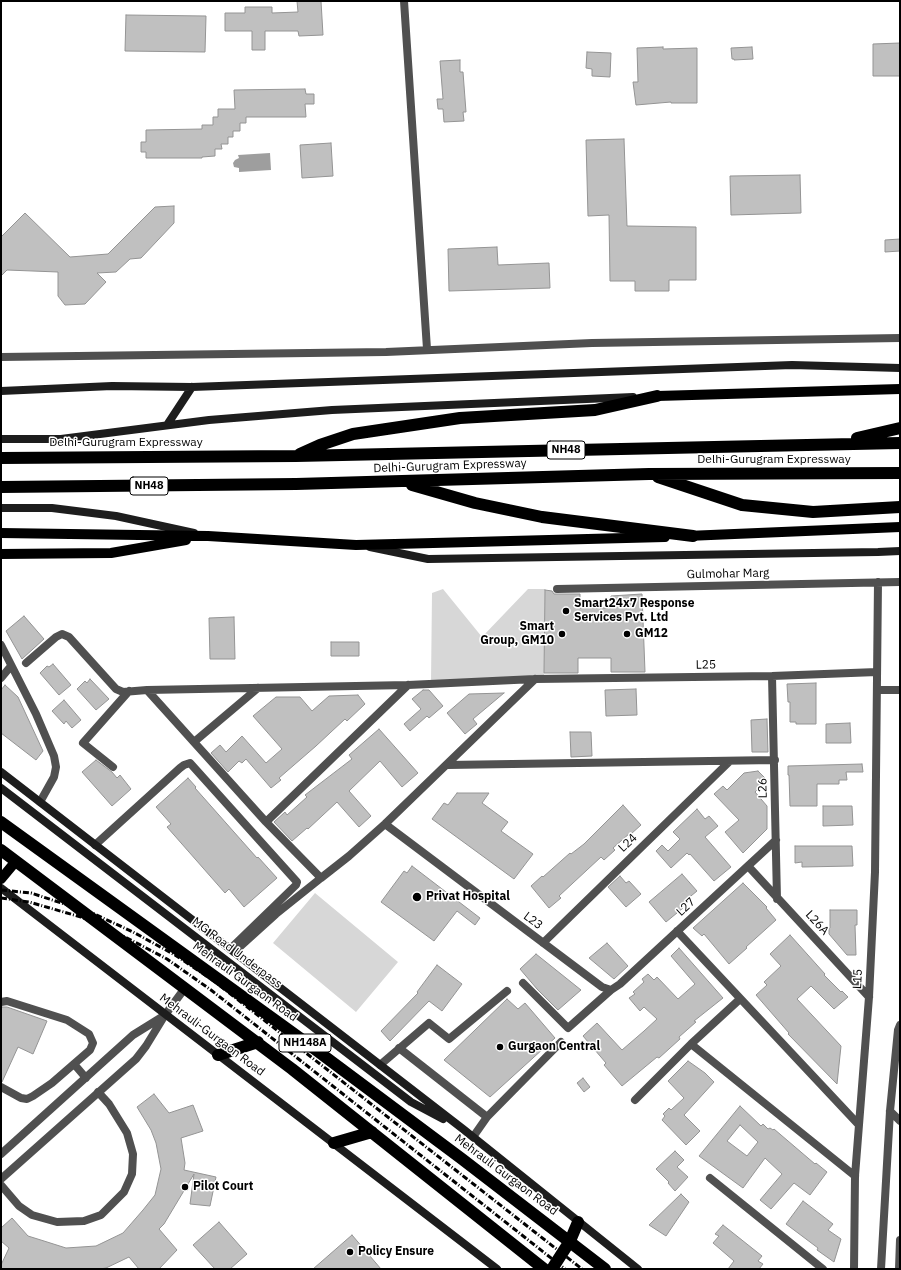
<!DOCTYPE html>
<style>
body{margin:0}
#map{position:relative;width:901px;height:1270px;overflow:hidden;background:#fff;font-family:"IBM Plex Sans",sans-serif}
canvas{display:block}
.frame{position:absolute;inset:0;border:2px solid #000;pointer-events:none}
</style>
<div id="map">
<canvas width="901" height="1270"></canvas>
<div class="frame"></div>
</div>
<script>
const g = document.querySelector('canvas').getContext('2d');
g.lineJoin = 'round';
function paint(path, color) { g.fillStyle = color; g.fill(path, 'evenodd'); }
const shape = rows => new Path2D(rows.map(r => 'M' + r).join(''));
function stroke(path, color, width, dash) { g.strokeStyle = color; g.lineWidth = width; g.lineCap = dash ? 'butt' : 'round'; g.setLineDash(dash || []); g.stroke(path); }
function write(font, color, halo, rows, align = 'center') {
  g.font = font + ' "IBM Plex Sans",sans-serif'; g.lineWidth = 3; g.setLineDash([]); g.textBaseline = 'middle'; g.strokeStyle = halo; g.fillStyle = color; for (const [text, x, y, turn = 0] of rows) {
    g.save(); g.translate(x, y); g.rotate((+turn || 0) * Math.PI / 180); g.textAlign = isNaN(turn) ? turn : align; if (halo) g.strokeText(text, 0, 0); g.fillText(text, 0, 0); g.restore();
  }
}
paint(shape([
 [443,589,482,637,528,589,545,589,544,677,431,682,432,593],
 [315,893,398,962,356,1012,273,943]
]), '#d7d7d7');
paint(shape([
 [270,153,271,170,239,172,239,168,234,167,233,163,235,160,239,158,238,155]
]), '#9e9e9e');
const building = shape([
 [297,1,321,1,323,35,299,36,298,31,265,31,265,50,252,50,252,31,225,31,225,13,245,13,245,7,272,7,272,13,298,12,297,1],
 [126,15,206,16,205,52,125,51,126,15],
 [900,43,900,76,873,76,873,44,900,43],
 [663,47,663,49,697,48,697,103,671,103,671,102,636,105,633,82,638,82,637,48,663,47],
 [752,47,753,59,734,60,734,59,732,59,731,48,752,47],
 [587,52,611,53,610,77,592,76,592,69,586,68,587,52],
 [460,60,460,72,463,72,466,112,463,112,464,121,444,122,443,109,438,109,437,99,443,99,440,61,460,60],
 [305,89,306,94,314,94,314,104,305,104,306,117,246,117,246,123,240,123,240,131,233,131,233,137,228,137,228,144,221,144,222,149,215,149,215,156,202,157,202,158,146,158,146,152,141,152,141,142,146,142,146,130,202,129,202,125,213,125,213,117,218,117,218,109,235,109,234,90,305,89],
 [624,139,627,226,696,227,696,280,669,280,669,291,635,291,635,281,610,281,609,215,588,216,586,140,624,139],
 [331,143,333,176,302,178,300,145,331,143],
 [800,175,801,213,731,215,730,176,800,175],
 [174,206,174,223,141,258,130,259,116,272,97,273,106,282,85,304,65,305,58,296,58,272,7,270,1,276,1,237,25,213,70,257,108,254,155,207,174,206],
 [900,239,900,251,885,252,885,240,900,239],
 [497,247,498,265,549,263,550,288,449,291,448,249,497,247],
 [545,590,552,591,554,594,580,594,580,608,611,608,611,596,642,594,645,672,611,672,611,658,578,658,578,673,544,673,545,590],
 [24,616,44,639,22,659,6,631,24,616],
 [234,617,235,659,210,659,209,618,234,617],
 [331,642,359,642,359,656,331,656,331,642],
 [53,664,71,685,59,695,40,673,47,666,49,667,53,664],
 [90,679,109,699,96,710,77,689,85,681,87,683,90,679],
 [816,683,816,724,796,724,796,722,790,722,790,702,788,702,787,684,816,683],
 [5,685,18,697,43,751,36,760,1,733,1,690,5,685],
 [636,689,637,715,606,716,605,690,636,689],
 [423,690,429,690,443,706,429,718,427,716,410,731,404,724,421,709,412,699,423,690],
 [504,693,473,719,477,724,465,734,447,713,469,694,504,693],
 [358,695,365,704,347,721,345,719,316,746,279,778,281,780,271,788,246,759,242,763,239,761,228,772,211,753,220,745,226,752,242,736,266,763,282,749,253,716,276,697,300,697,312,711,329,696,358,695],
 [64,700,81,720,72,728,66,721,64,724,52,711,64,700],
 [767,719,768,752,752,752,751,720,767,719],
 [850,723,851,743,826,743,826,724,850,723],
 [379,729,418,773,402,787,380,761,349,791,371,816,359,827,337,802,308,829,307,828,292,841,274,822,285,812,287,815,307,797,305,795,352,759,349,755,379,729],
 [570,732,591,732,592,756,571,757,570,732],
 [96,760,112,772,117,778,120,775,131,789,112,806,82,772,96,760],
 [862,764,863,772,846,772,847,780,839,780,839,784,817,784,817,806,790,806,789,775,788,775,788,766,862,764],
 [758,771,767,780,755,792,767,806,767,829,743,853,725,832,739,820,714,794,723,786,727,790,744,773,758,771],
 [188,778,196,787,195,788,257,858,258,857,277,878,244,907,229,889,225,893,167,827,171,824,156,807,188,778],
 [457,793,489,793,482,803,508,822,501,831,533,854,514,879,432,819,444,803,448,805,457,793],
 [623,805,641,825,631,834,630,833,613,848,615,850,604,860,601,857,559,896,561,898,549,908,531,886,542,876,543,877,570,853,571,854,584,844,623,805],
 [823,806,852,806,853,825,823,826,823,806],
 [697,809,705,819,709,816,718,826,705,837,731,867,714,881,690,854,689,855,687,853,671,868,656,851,662,845,668,851,680,839,673,832,697,809],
 [795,846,852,846,853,866,802,867,802,862,795,863,795,846],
 [412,866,480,918,475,925,457,911,434,941,381,902,404,871,407,873,412,866],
 [682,874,697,891,680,905,683,908,666,922,649,902,682,874],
 [620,876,626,883,629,881,641,894,626,907,608,887,620,876],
 [743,883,767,907,766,908,776,920,746,947,747,948,729,964,704,934,702,936,693,928,743,883],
 [830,910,857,910,857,925,855,925,856,955,847,955,829,934,829,928,830,928,830,910],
 [790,935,825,974,824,975,841,992,842,991,848,997,834,1009,811,986,797,999,841,1046,837,1084,788,1034,789,1033,756,995,767,985,764,982,781,966,770,954,790,935],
 [607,943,628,966,614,979,589,958,607,943],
 [679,948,723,998,694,1021,696,1022,679,1037,680,1039,659,1058,657,1057,622,1086,604,1065,606,1063,583,1036,597,1023,622,1050,644,1031,657,1019,644,1007,640,1011,629,998,635,994,633,992,644,982,642,979,648,974,654,980,657,977,678,999,695,984,671,956,679,948],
 [536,954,581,990,558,1010,537,989,520,969,536,954],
 [437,965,462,984,442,1011,429,1001,390,1041,381,1031,418,993,417,992,437,965],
 [507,999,518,1009,525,1003,555,1038,490,1097,444,1060,507,999],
 [2,1007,7,1007,47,1021,33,1054,18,1047,2,1082,1,1082,1,1010,2,1007],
 [688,1061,705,1073,714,1082,684,1115,700,1131,686,1145,662,1120,665,1116,663,1114,669,1108,671,1110,684,1098,668,1081,688,1061],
 [583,1078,590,1087,584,1092,577,1083,583,1078],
 [154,1094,169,1113,193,1105,203,1131,181,1138,185,1163,184,1170,216,1177,210,1206,190,1204,194,1174,164,1224,159,1229,177,1250,159,1269,139,1269,129,1257,106,1268,100,1269,1,1269,1,1265,9,1248,1,1241,1,1228,12,1218,28,1236,44,1241,66,1248,96,1246,123,1233,143,1210,155,1195,161,1169,156,1143,151,1130,137,1107,154,1094],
 [740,1106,761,1126,763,1124,768,1129,770,1128,773,1130,774,1129,815,1164,816,1163,827,1172,810,1195,794,1183,771,1209,760,1200,782,1174,765,1158,743,1188,699,1156,740,1106],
 [740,1125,758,1142,747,1156,727,1141,740,1125],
 [675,1151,684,1160,677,1167,688,1177,675,1191,668,1183,669,1182,656,1169,675,1151],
 [681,1194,689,1202,666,1236,649,1225,681,1194],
 [803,1201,833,1224,828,1230,841,1239,834,1262,817,1250,818,1248,786,1224,803,1201],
 [219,1222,247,1254,230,1269,215,1269,193,1245,219,1222],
 [723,1225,762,1256,758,1261,763,1264,759,1269,728,1269,734,1261,713,1243,719,1236,715,1234,723,1225],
 [352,1235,381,1269,313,1269,352,1235]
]);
paint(building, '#c0c0c0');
stroke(building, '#949494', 1);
stroke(shape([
 [404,1,427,349],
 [1,357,386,352,592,343,900,338],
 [557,589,900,582],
 [1,645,36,714,54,756,56,767,54,777,40,802],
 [26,663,56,637,62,634,69,637,116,689,123,692,147,690,266,822,321,878,349,856,385,824,535,679],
 [772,676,777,899],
 [1,678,11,666],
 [147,690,408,685,535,679,772,676,877,672],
 [877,690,900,690],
 [194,742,258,688],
 [447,765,775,760],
 [113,767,83,743,129,691],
 [266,822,408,685],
 [385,824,602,987,611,990],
 [95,845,180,768,184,765,190,763,297,882,296,885,230,949],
 [748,866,869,997],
 [677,931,858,1124],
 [543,943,730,761],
 [234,952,276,914,321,878],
 [523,983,568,1028,611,990,620,984,776,840],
 [1,1002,7,1001,67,1020,89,1034,93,1043,90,1050,52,1083,33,1096,27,1099,21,1098,1,1087],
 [691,1044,855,1176],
 [399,1048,487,1117],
 [74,1064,86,1078],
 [380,1065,429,1023,449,1039,507,991],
 [635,1100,691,1044,740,999],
 [890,1111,900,1121],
 [473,1137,487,1117,561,1042],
 [1,1154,133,1035,162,1017],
 [710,1178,823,1269],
 [1,1179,136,1059,146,1046,165,1015,185,988],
 [1,1185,19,1206,32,1215,57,1222,84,1221,101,1215,124,1192,132,1174,133,1154,127,1133,109,1104,98,1092],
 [854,1269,855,1176,869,997,875,872,878,582],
 [881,1269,890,1111,898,1030,900,1025],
 [899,1269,900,1240]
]), '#505050', 8);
stroke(shape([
 [1,391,112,386,192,387,792,365,900,368],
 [167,425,192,387],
 [1,439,61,439,209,420,332,410,633,397],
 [1,508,52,508,116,516,194,533],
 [370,547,428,559,878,552,900,551],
 [1,772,463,1129,638,1269],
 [1,788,411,1102,443,1119],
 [1,888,497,1269]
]), '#1d1d1d', 8);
stroke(shape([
 [657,396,900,389],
 [1,533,208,536,356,545,665,537],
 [687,536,900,527],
 [1,554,111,553,186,540],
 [1,879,16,861]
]), '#000', 10);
stroke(shape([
 [857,438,900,428],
 [300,454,320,445,353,434,460,418,595,410,657,396],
 [1,458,296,456,900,443],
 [658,477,742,505,813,512,900,507],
 [412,485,475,503,542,517,693,536],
 [1,487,296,484,649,474,900,473],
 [1,822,304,1041,462,1159,605,1269],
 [1,850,292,1069,544,1269],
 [218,1055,258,1042],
 [334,1143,372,1132],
 [552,1269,570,1241,578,1222]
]), '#000', 12);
stroke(shape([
 [1,890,31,893,92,913,133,932,175,955,214,981,582,1269],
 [1,898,29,902,81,917,127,938,167,959,211,990,565,1269]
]), '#000', 3, [6, 2, 1, 2]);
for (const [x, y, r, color] of [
 [566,611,4,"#000"],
 [562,634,4,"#000"],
 [627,634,4,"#000"],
 [417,897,5,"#000"],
 [500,1047,4,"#000"],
 [185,1187,4,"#000"],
 [350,1252,4,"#000"]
]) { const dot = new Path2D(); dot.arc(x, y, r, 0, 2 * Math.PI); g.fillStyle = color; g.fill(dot); stroke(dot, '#fff', 1.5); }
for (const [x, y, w] of [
 [566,450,38],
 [149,486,38],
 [305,1043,52]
]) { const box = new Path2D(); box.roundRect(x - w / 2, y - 9, w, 18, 3); g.fillStyle = '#fff'; g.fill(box); stroke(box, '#000', 1); }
write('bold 11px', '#000', null, [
 ["NH48",566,450],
 ["NH48",149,486],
 ["NH148A",305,1043]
]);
write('12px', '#000', '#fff', [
 ["Delhi-Gurugram Expressway",126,443],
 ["Delhi-Gurugram Expressway",774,460],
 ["Delhi-Gurugram Expressway",450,466,-2],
 ["Gulmohar Marg",728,574,-1],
 ["L25",706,665,-1],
 ["L26",763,788,-91],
 ["L24",628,843,-44],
 ["L27",686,907,-43],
 ["L23",533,921,37],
 ["L26A",817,923,47],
 ["MG Road Underpass",237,953,37],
 ["L15",858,979,-87],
 ["Mehrauli Gurgaon Road",245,982,36],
 ["Mehrauli-Gurgaon Road",212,1035,37],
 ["Mehrauli Gurgaon Road",506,1175,37]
]);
write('bold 12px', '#000', '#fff', [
 ["Smart24x7 Response",574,604],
 ["Services Pvt. Ltd",574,618],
 ["Smart",554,627,"right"],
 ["Group, GM10",554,641,"right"],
 ["GM12",635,634],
 ["Privat Hospital",426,897],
 ["Gurgaon Central",508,1047],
 ["Pilot Court",193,1187],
 ["Policy Ensure",358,1252]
], 'left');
</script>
